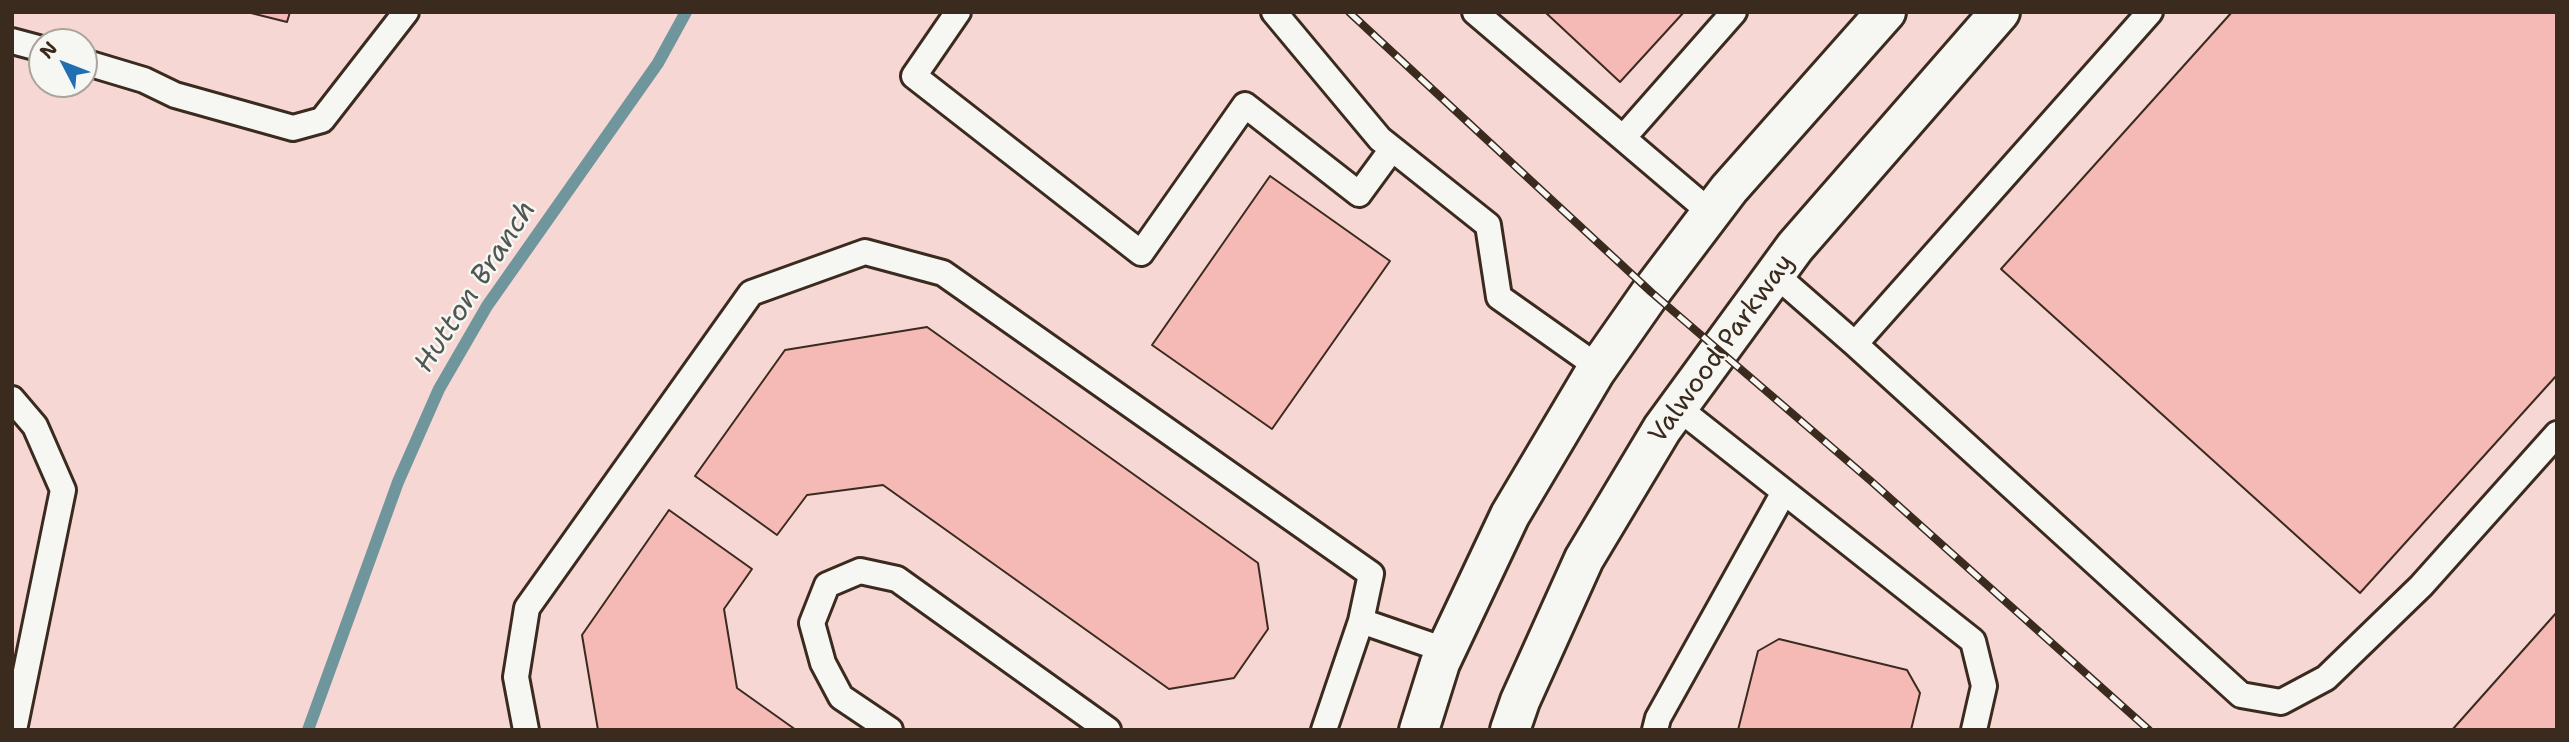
<!DOCTYPE html>
<style>
body{margin:0}
#map{position:relative;width:2569px;height:742px;overflow:hidden;background:#f6e4e0;font-family:"Shantell Sans",sans-serif}
canvas{display:block}
.frame{position:absolute;inset:0;border:14px solid #3b2a1e;pointer-events:none}
.north{position:absolute;left:28px;top:28px;width:70px;height:70px;box-sizing:border-box;background:#f6f6f2;border:2px solid #aba49d;border-radius:50%;rotate:312deg;font-size:19px;font-weight:700;line-height:28px;text-align:center;color:#3b2a1e}
.north::after{content:'';display:block;margin:auto;width:24px;height:32px;background:#1f6fb2;clip-path:polygon(50% 0,100% 100%,50% 72%,0 100%)}
</style>
<div id="map">
<canvas width="2569" height="742"></canvas>
<div class="frame"></div>
<div class="north">N</div>
</div>
<script>
const g = document.querySelector('canvas').getContext('2d');
g.lineJoin = 'round';
function paint(path, color) { g.fillStyle = color; g.fill(path, 'evenodd'); }
const shape = rows => new Path2D(rows.map(r => 'M' + r).join(''));
function stroke(path, color, width, dash) { g.strokeStyle = color; g.lineWidth = width; g.lineCap = dash ? 'butt' : 'round'; g.setLineDash(dash || []); g.stroke(path); }
function write(font, color, halo, rows, align = 'center') {
  g.font = font + ' "Shantell Sans",sans-serif'; g.lineWidth = 5; g.setLineDash([]); g.textBaseline = 'middle'; g.strokeStyle = halo; g.fillStyle = color; for (const [text, x, y, turn = 0] of rows) {
    g.save(); g.translate(x, y); g.rotate((+turn || 0) * Math.PI / 180); g.textAlign = isNaN(turn) ? turn : align; if (halo) g.strokeText(text, 0, 0); g.fillText(text, 0, 0); g.restore();
  }
}
paint(shape([
 [12,12,2557,12,2557,730,12,730],
 [42,42,84,42,84,84,42,84]
]), '#f6d7d3');
stroke(shape([
 [308,730,398,482,439,389,487,306,658,63,686,12]
]), '#6f959d', 12);
const building = shape([
 [247,12,290,12,287,22,247,12],
 [1545,12,1684,12,1620,82,1545,12],
 [2232,12,2557,12,2557,375,2360,593,2001,269,2232,12],
 [1270,176,1390,261,1272,429,1152,345,1270,176],
 [927,327,1258,563,1268,629,1234,678,1169,689,883,485,807,495,777,535,695,476,785,350,927,327],
 [669,510,752,569,724,609,737,688,796,730,598,730,582,635,669,510],
 [2557,612,2557,730,2452,730,2557,612],
 [1779,639,1907,670,1920,693,1911,730,1738,730,1758,651,1779,639]
]);
paint(building, '#f5b9b6');
stroke(building, '#3b2a1e', 2);
const service = shape([
 [958,12,914,76,1141,253,1245,105,1359,194,1392,149],
 [1274,12,1380,139,1488,225,1499,297,1598,367],
 [1475,12,1711,213],
 [12,41,42,49],
 [84,62,144,80,175,95,293,128,322,120,406,12],
 [1623,138,1734,12],
 [1776,275,1855,344,2241,695,2281,702,2326,678,2421,586,2557,434],
 [1855,344,2150,12],
 [12,399,35,426,63,490,14,730],
 [1677,407,1973,641,1984,686,1974,730],
 [1361,621,1445,650],
 [526,730,516,677,527,608,751,293,865,252,943,273,1371,574,1361,621,1324,730],
 [890,730,841,697,823,663,812,623,827,585,860,571,897,579,1108,730],
 [1655,730,1658,718,1784,492]
]);
const secondary = shape([
 [1419,730,1440,663,1510,515,1595,372,1651,292,1729,189,1886,12],
 [1510,730,1520,701,1584,559,1662,429,1795,247,2000,12]
]);
stroke(service, '#3b2a1e', 30);
stroke(secondary, '#3b2a1e', 44);
stroke(service, '#f6f6f2', 24);
stroke(secondary, '#f6f6f2', 38);
const rail = shape([
 [1349,12,1651,292,1872,482,2149,730]
]);
stroke(rail, '#3b2a1e', 8);
stroke(rail, '#f6f6f2', 5, [16]);
write('26px', '#3b2a1e', '#f6f6f2', [
 ["Valwood Parkway",1722,349,-54]
]);
write('italic 28px', '#505753', '#f6f6f2', [
 ["Hutton Branch",476,287,-57]
]);
</script>
